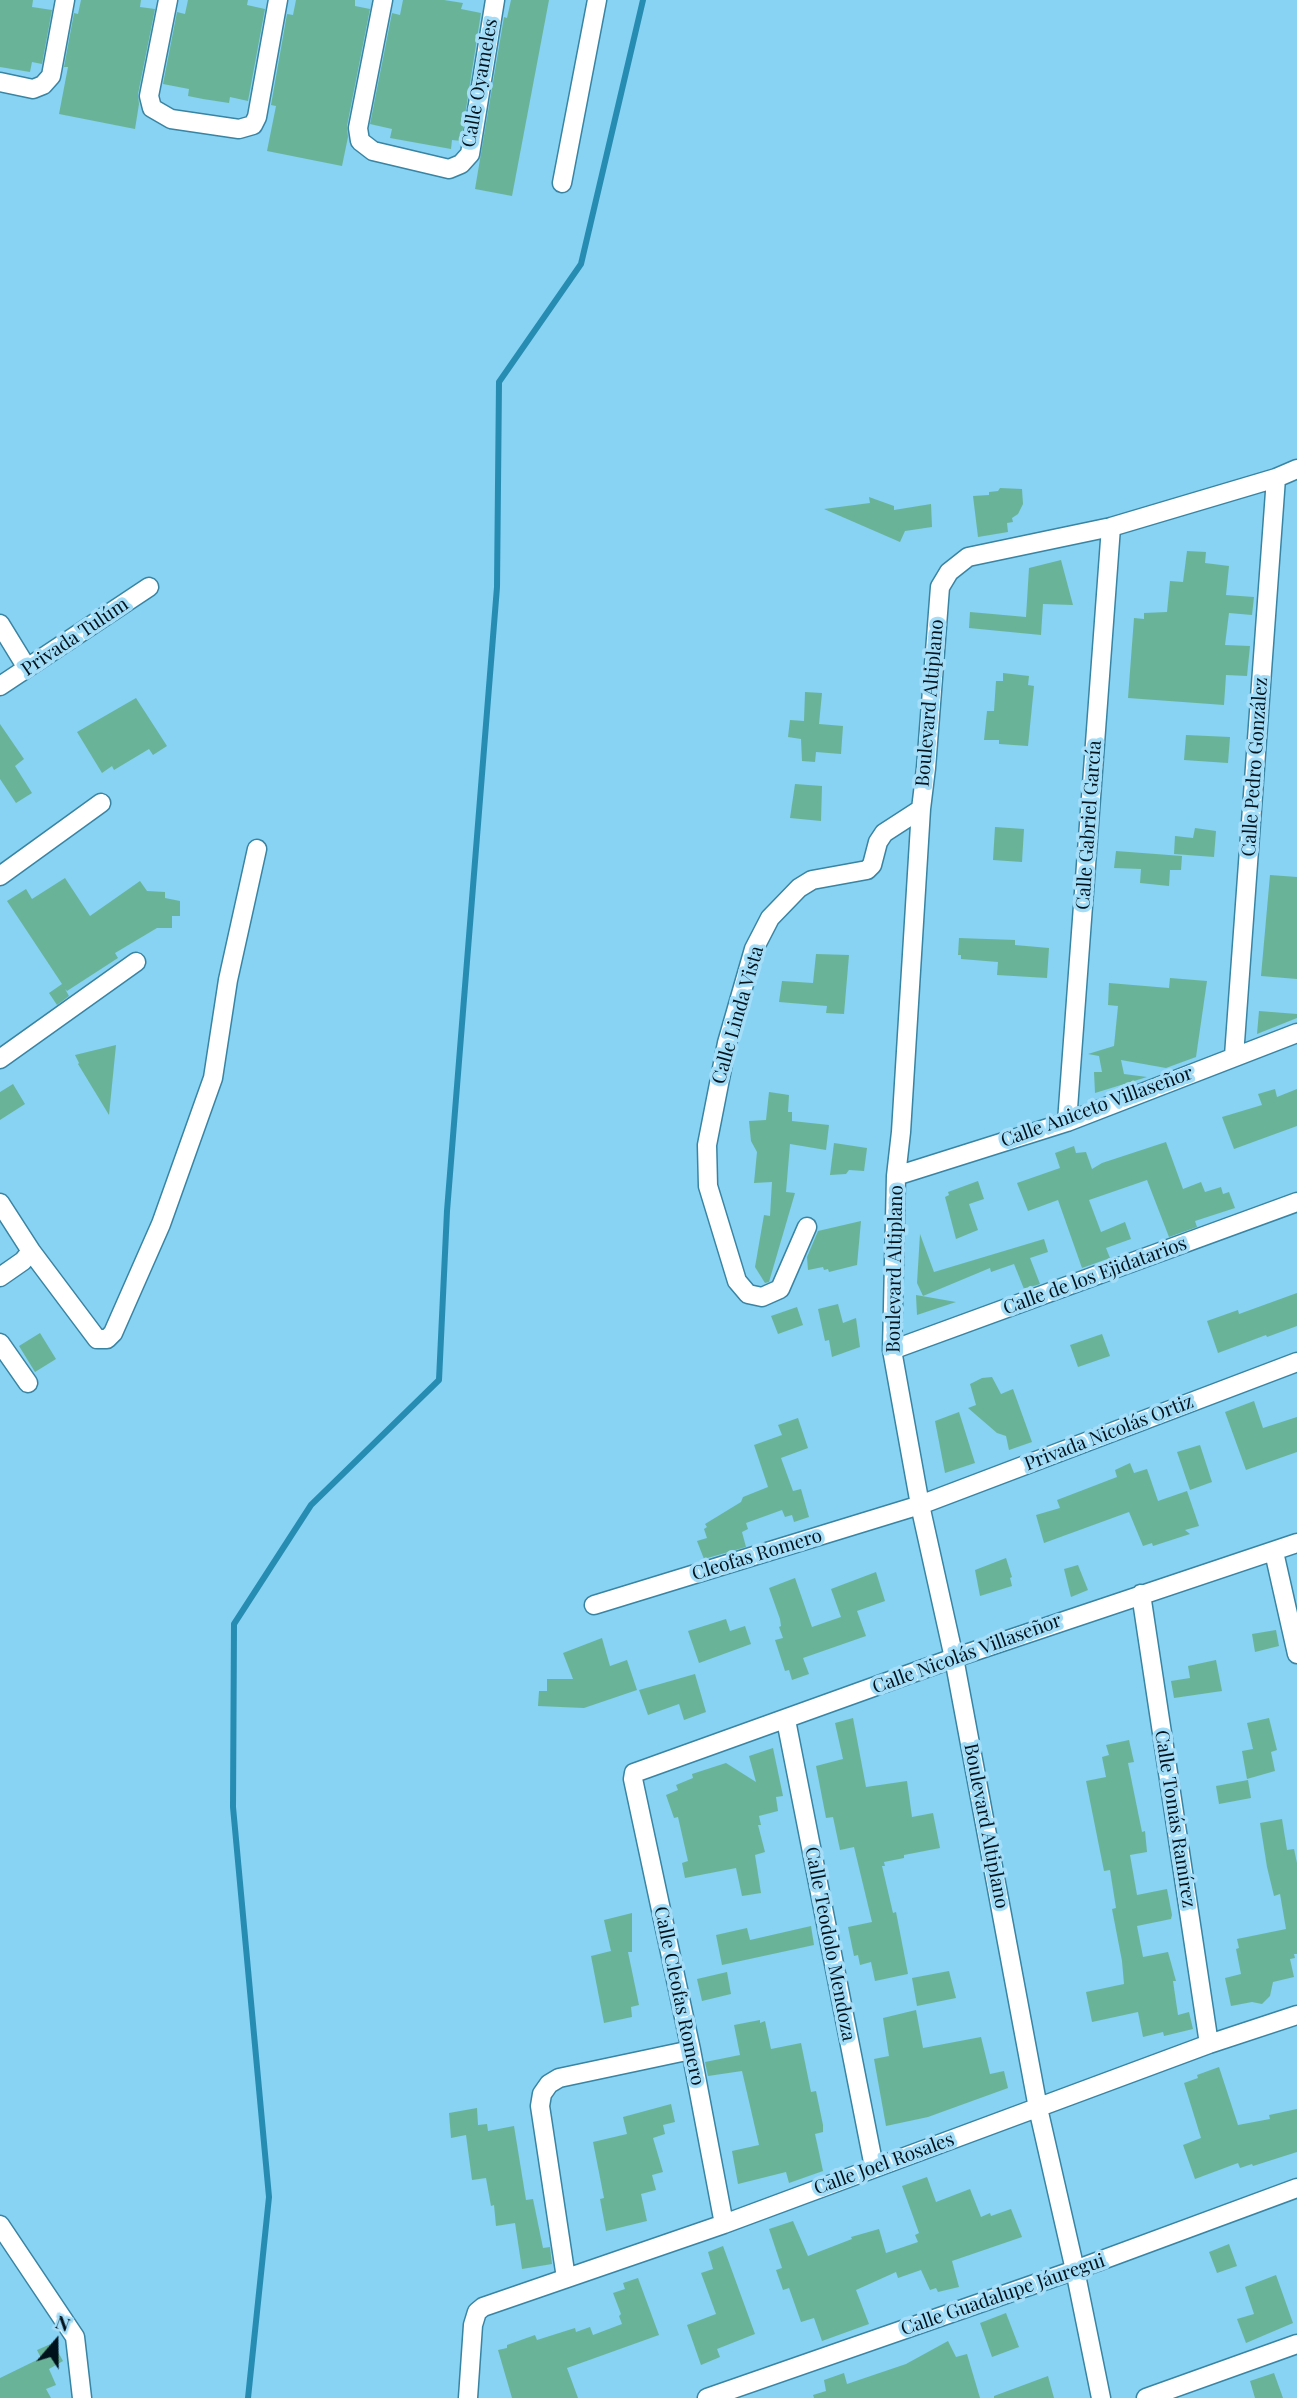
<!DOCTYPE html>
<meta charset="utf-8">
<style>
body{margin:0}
#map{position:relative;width:1297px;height:2398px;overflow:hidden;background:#88d2f3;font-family:"Playfair Display",serif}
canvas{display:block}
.north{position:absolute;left:21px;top:2307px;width:70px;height:70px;-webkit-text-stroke:5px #a3ddf8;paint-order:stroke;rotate:20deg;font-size:19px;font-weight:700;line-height:28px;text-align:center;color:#00131c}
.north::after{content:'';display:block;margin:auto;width:24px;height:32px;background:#00131c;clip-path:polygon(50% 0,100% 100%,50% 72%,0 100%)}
</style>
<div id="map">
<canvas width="1297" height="2398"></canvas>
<div class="north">N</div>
</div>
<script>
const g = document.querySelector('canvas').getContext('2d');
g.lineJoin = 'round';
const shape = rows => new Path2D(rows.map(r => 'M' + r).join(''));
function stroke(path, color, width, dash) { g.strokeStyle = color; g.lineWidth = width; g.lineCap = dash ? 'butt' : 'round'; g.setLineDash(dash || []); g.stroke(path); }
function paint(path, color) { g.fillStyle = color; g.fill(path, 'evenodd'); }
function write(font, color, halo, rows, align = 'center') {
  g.font = font + ' "Playfair Display",serif'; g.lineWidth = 7; g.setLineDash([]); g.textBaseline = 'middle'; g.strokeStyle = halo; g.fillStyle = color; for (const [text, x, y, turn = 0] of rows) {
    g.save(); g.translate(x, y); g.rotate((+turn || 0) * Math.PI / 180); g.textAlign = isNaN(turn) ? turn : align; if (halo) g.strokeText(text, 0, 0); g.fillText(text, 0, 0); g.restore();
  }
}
stroke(shape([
 [248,2398,269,2197,233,1807,234,1624,311,1505,439,1380,447,1211,497,587,499,382,581,264,643,0]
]), '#268cb2', 6);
paint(shape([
 [0,0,33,0,32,7,52,10,42,64,32,62,30,72,0,67],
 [81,0,141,0,140,7,155,9,138,94,139,104,135,129,59,114,68,67,64,67,74,13,78,14],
 [188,0,248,0,247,5,265,9,248,101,230,97,229,103,203,99,188,96,189,89,163,84,177,12,185,14],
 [296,0,355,0,355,6,370,9,347,126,348,137,342,166,267,151,276,106,271,105,287,14,293,15],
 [403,0,444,0,463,3,461,9,481,13,461,141,452,140,451,149,390,138,392,129,370,124,392,13,400,15],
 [511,0,549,0,512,196,475,189,504,17,507,18],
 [1000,488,1022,489,1023,504,1018,514,1012,518,1013,522,1007,523,1008,532,978,537,973,496,989,495,989,492,998,491],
 [869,497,894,506,894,510,931,504,932,527,905,531,900,542,824,509,870,503],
 [1187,551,1206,552,1205,563,1229,566,1226,595,1254,597,1252,615,1229,613,1225,645,1250,646,1247,676,1226,675,1224,705,1128,698,1134,618,1144,619,1144,613,1167,612,1170,581,1183,582],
 [1061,560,1073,605,1043,604,1041,635,969,628,970,612,1026,617,1029,568],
 [1003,673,1029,676,1028,685,1034,686,1028,746,999,744,999,740,984,740,987,711,994,711,996,681,1003,681],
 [805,692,822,693,819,724,843,726,841,754,816,752,815,762,802,761,801,739,788,737,790,720,804,721],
 [136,698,167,746,153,755,149,749,114,770,112,766,102,773,77,732],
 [0,724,24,759,15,766,32,793,16,803,0,779],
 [1186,735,1230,737,1228,763,1184,760],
 [795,784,822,786,821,821,790,818],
 [995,827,1024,829,1022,862,993,860],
 [1195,828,1216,831,1214,857,1174,854,1175,836,1193,838],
 [1116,851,1182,856,1181,870,1170,870,1169,886,1140,883,1141,869,1114,868],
 [1270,875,1297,877,1297,979,1261,976],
 [65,878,90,916,140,881,147,891,165,892,165,898,180,901,180,916,172,916,172,928,157,928,115,953,118,958,67,991,65,989,69,996,57,1005,49,993,62,984,7,901,26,889,32,899],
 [959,938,1015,940,1015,945,1049,948,1047,978,997,975,998,962,961,959,961,955,958,955],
 [816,954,849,955,844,1014,826,1013,827,1006,779,1002,782,981,813,983],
 [1170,978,1207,981,1196,1057,1166,1068,1121,1060,1124,1074,1147,1077,1095,1093,1094,1072,1102,1072,1099,1056,1088,1054,1114,1046,1118,1006,1108,1005,1109,983,1169,988],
 [1259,1011,1297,1014,1297,1018,1257,1034],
 [116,1045,109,1115,78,1064,79,1063,75,1055],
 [13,1084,25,1104,0,1120,0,1092],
 [1275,1089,1277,1097,1297,1089,1297,1126,1234,1149,1222,1117,1262,1105,1258,1094],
 [769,1092,789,1095,788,1112,792,1112,792,1121,829,1125,826,1150,790,1144,786,1192,795,1193,769,1282,765,1283,755,1267,764,1215,770,1216,772,1182,754,1183,757,1152,751,1141,749,1121,766,1120],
 [1166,1142,1183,1189,1201,1182,1205,1192,1221,1187,1223,1194,1229,1192,1235,1208,1195,1221,1197,1227,1169,1237,1147,1180,1089,1200,1101,1232,1125,1222,1131,1239,1106,1248,1110,1258,1082,1268,1058,1200,1028,1211,1017,1183,1060,1168,1055,1153,1074,1146,1076,1153,1086,1152,1092,1169,1102,1163],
 [834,1143,867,1148,864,1171,849,1170,846,1174,830,1175],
 [978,1181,984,1199,969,1204,978,1230,956,1239,945,1197,949,1195,948,1192],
 [861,1221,857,1265,829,1272,828,1269,824,1270,823,1267,808,1270,807,1257,818,1231],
 [920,1234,934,1272,1044,1239,1048,1252,1030,1258,1040,1284,1024,1289,1014,1264,991,1272,990,1268,923,1296,917,1283],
 [1297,1293,1297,1326,1267,1337,1266,1335,1218,1353,1207,1321,1238,1310,1239,1314],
 [916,1295,956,1302,917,1315],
 [838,1304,843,1323,856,1318,860,1347,832,1357,829,1340,825,1341,818,1309],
 [797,1307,803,1325,778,1334,771,1316],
 [40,1333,56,1359,35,1372,19,1346],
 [1102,1334,1110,1356,1078,1367,1070,1345],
 [992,1377,1001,1394,1013,1389,1032,1442,1009,1450,1006,1436,997,1433,968,1408,976,1405,970,1384,982,1378],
 [1254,1401,1263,1428,1297,1417,1297,1452,1246,1470,1225,1412],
 [959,1412,975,1463,945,1473,935,1421],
 [798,1418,808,1448,781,1458,793,1491,801,1489,809,1517,794,1522,792,1515,785,1517,782,1510,746,1523,748,1529,742,1532,746,1547,704,1559,697,1541,707,1538,704,1529,707,1527,705,1524,741,1502,743,1497,768,1487,754,1445,782,1435,778,1425],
 [1200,1445,1212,1482,1190,1490,1177,1452],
 [1130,1463,1134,1473,1147,1469,1158,1501,1187,1491,1199,1526,1185,1530,1190,1534,1153,1546,1152,1543,1143,1546,1129,1512,1044,1543,1036,1515,1060,1508,1057,1500,1117,1477,1115,1470],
 [1006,1558,1012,1577,1010,1578,1012,1586,980,1596,975,1570],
 [1078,1565,1088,1590,1071,1597,1064,1569],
 [876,1572,885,1601,857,1611,866,1636,803,1658,809,1674,792,1680,789,1670,785,1671,775,1640,783,1638,779,1627,781,1626,780,1619,769,1588,795,1578,812,1627,841,1617,831,1589],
 [726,1619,730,1631,745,1626,751,1644,699,1663,688,1631],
 [1276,1630,1279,1646,1255,1652,1252,1634],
 [602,1638,610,1666,627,1660,637,1690,584,1708,538,1706,539,1691,547,1691,547,1679,573,1679,563,1653],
 [1216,1660,1222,1691,1174,1698,1171,1681,1190,1678,1188,1666],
 [695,1674,706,1712,684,1720,679,1704,648,1715,639,1690],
 [853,1718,866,1787,907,1781,912,1817,933,1813,940,1848,904,1855,904,1858,884,1862,885,1866,882,1866,893,1913,896,1912,908,1974,875,1981,871,1962,860,1965,858,1955,854,1956,848,1927,872,1922,854,1847,840,1850,833,1817,826,1818,816,1766,843,1759,835,1723],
 [1269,1718,1277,1750,1271,1752,1275,1771,1247,1779,1242,1751,1253,1749,1247,1723],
 [1129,1740,1134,1762,1128,1763,1142,1832,1145,1831,1147,1852,1130,1855,1137,1895,1167,1889,1172,1915,1171,1919,1137,1926,1143,1957,1168,1952,1176,1981,1173,1981,1178,2015,1189,2012,1193,2029,1164,2036,1163,2032,1143,2037,1138,2012,1092,2022,1086,1992,1124,1984,1122,1961,1112,1909,1116,1908,1110,1870,1104,1871,1086,1781,1106,1777,1102,1757,1109,1755,1106,1745],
 [773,1748,783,1796,776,1797,778,1811,759,1816,761,1825,758,1825,765,1852,755,1855,761,1893,742,1896,736,1868,685,1878,682,1863,688,1861,678,1817,674,1818,666,1795,678,1790,676,1785,693,1778,692,1774,726,1763,756,1782,749,1756],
 [1248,1780,1251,1798,1219,1804,1216,1786],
 [1282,1819,1287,1850,1294,1849,1297,1863,1297,1954,1294,1954,1295,1958,1290,1959,1294,1977,1273,1982,1270,1996,1262,2004,1252,2002,1231,2006,1225,1978,1241,1974,1236,1949,1239,1948,1237,1939,1286,1929,1280,1894,1274,1896,1267,1867,1260,1823],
 [632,1913,632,1952,628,1952,639,2005,631,2007,632,2017,604,2023,591,1956,611,1951,604,1920],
 [811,1926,814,1945,722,1965,716,1935,747,1928,750,1940],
 [949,1971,956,1998,917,2006,912,1978],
 [727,1972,731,1994,702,2001,697,1979],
 [916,2010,923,2048,981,2037,990,2074,1004,2071,1008,2088,928,2117,886,2126,874,2059,889,2056,883,2018],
 [760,2020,760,2023,765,2021,771,2049,801,2043,811,2092,816,2091,823,2125,823,2132,815,2134,823,2171,789,2183,786,2172,738,2184,732,2151,759,2145,742,2071,708,2076,705,2062,740,2055,734,2025],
 [1219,2067,1238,2125,1270,2119,1269,2115,1297,2109,1297,2152,1253,2166,1252,2164,1240,2168,1238,2163,1195,2179,1183,2145,1201,2138,1184,2083,1198,2078,1197,2075],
 [671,2104,675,2122,663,2125,665,2134,653,2138,663,2172,652,2175,656,2190,641,2194,647,2221,606,2231,600,2199,604,2198,593,2142,627,2134,623,2117],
 [477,2108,478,2125,487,2124,488,2131,514,2126,526,2200,533,2199,543,2248,550,2247,552,2264,522,2269,515,2223,496,2226,494,2205,491,2206,486,2178,472,2180,466,2135,451,2138,449,2113],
 [927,2177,936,2202,970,2189,981,2217,990,2213,991,2216,1011,2209,1022,2237,952,2261,959,2287,938,2292,936,2288,930,2290,921,2270,898,2278,896,2272,856,2290,869,2324,822,2341,814,2318,801,2322,789,2288,783,2290,776,2270,782,2268,769,2229,793,2221,808,2256,852,2239,851,2237,879,2229,886,2253,918,2242,915,2235,919,2233,902,2186],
 [1229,2244,1237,2266,1217,2273,1209,2252],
 [723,2246,755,2334,717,2349,720,2357,701,2365,687,2325,716,2314,701,2273,713,2269,708,2252],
 [1276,2275,1293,2323,1246,2343,1237,2319,1254,2314,1245,2287],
 [638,2278,659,2335,567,2368,578,2398,512,2398,498,2350,507,2348,507,2345,535,2335,537,2340,575,2328,576,2332,590,2327,593,2335,622,2324,619,2316,621,2314,613,2293,625,2289,623,2283],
 [1006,2313,1019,2347,992,2357,980,2323],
 [948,2341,956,2357,967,2354,980,2398,814,2398,813,2395,826,2391,824,2380,844,2373,847,2384,906,2364],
 [53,2343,63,2361,49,2369,56,2385,46,2389,51,2398,0,2398,0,2378,41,2358,37,2350],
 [1274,2373,1283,2398,1255,2398,1250,2381],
 [1048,2376,1054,2398,994,2398,994,2396]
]), '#69b498');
const street = shape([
 [168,0,149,96,152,108,171,119,239,129,253,125,257,117,278,0],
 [383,0,358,128,360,141,373,151,449,169,461,164,470,154,495,0],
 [0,82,33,89,43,85,51,76,65,0],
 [562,183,597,0],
 [0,624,27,668],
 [0,686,149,587],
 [0,876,101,803],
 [1234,1056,1276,478],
 [0,1059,136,962],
 [1067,1122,1111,527],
 [896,1176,1067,1122,1297,1033],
 [0,1203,31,1251,97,1339,107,1339,113,1333,161,1224,213,1078,228,980,257,849],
 [807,1227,780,1289,762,1297,748,1294,737,1281,708,1186,707,1145,727,1043,754,949,770,918,799,888,812,880,867,870,872,865,878,842,884,833,921,809],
 [0,1277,23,1261,31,1251],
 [0,1343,28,1383],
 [892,1350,1297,1202],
 [1274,1552,1297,1654],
 [1141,1594,1209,2044],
 [594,1605,920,1505,1297,1362],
 [786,1720,874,2167],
 [724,2224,691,2050,633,1779,634,1773,954,1658,1297,1543],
 [0,2225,75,2337,82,2398],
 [566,2278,540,2106,542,2094,549,2084,559,2078,691,2050],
 [468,2398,473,2325,477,2312,483,2307,724,2224,1209,2044,1297,2015],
 [707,2398,1075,2270,1297,2188],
 [1101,2398,1075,2270,1038,2108,954,1658,920,1505,892,1350,896,1176,901,1132,921,809,926,768,940,587,949,572,968,557,1111,527,1276,478,1297,469],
 [1146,2398,1297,2344]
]);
stroke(street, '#3984a3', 21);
stroke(street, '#fff', 18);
write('19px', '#00131c', '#a3ddf8', [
 ["Calle Oyameles",480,83,-80],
 ["Privada Tulúm",75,637,-34],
 ["Boulevard Altiplano",930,703,-85],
 ["Calle Pedro González",1255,767,-86],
 ["Calle Gabriel García",1089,825,-86],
 ["Calle Linda Vista",738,1015,-74],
 ["Calle Aniceto Villaseñor",1097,1107,-20],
 ["Boulevard Altiplano",895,1269,-89],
 ["Calle de los Ejidatarios",1095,1276,-20],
 ["Privada Nicolás Ortiz",1109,1433,-21],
 ["Cleofas Romero",757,1555,-17],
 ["Calle Nicolás Villaseñor",967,1654,-20],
 ["Calle Tomás Ramírez",1175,1819,81],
 ["Boulevard Altiplano",986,1826,79],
 ["Calle Teodolo Mendoza",830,1944,79],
 ["Calle Cleofas Romero",679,1996,78],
 ["Calle Joel Rosales",884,2164,-20],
 ["Calle Guadalupe Jáuregui",1003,2295,-19]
]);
</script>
